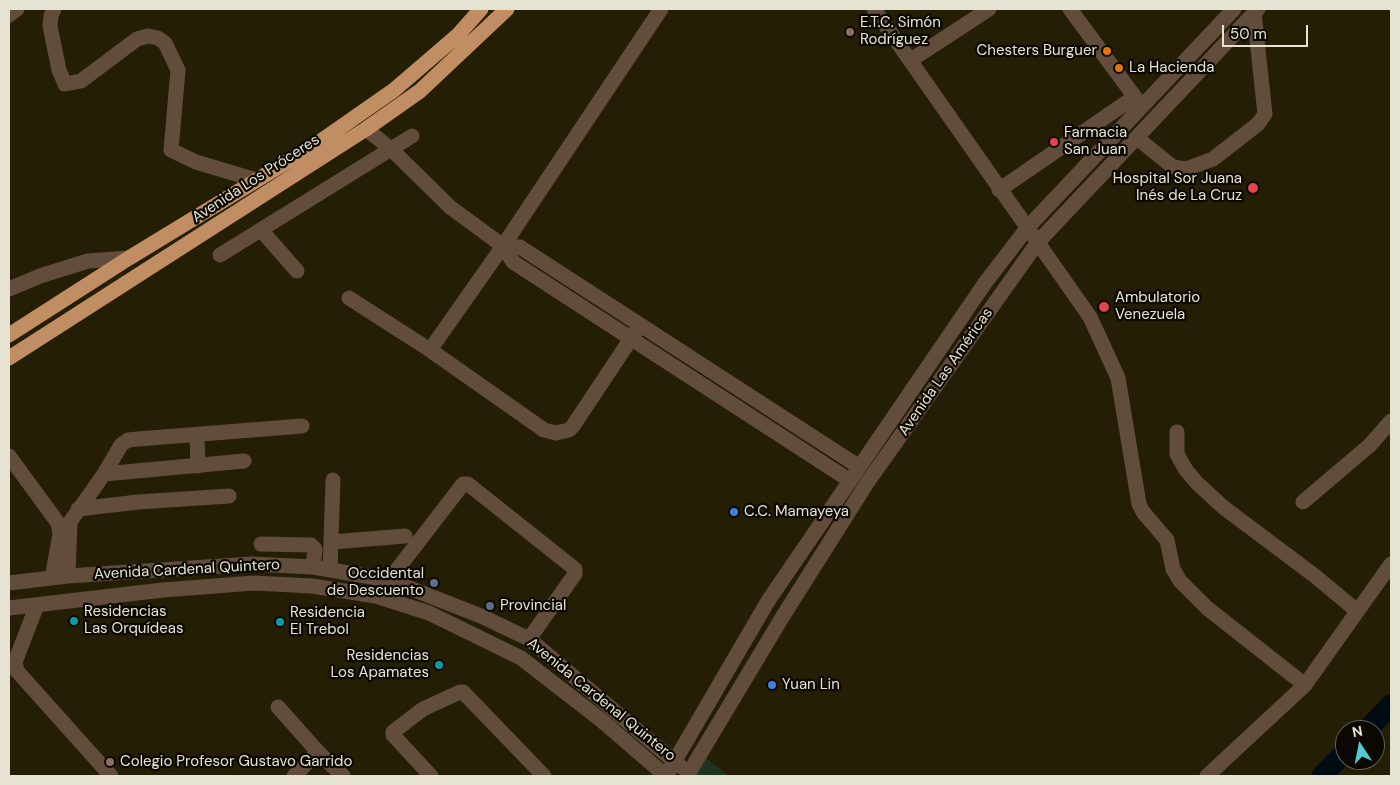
<!DOCTYPE html>
<meta charset="utf-8">
<style>
body{margin:0}
#map{position:relative;width:1400px;height:785px;overflow:hidden;background:#241e04;font-family:"DM Sans",sans-serif}
canvas{display:block}
.frame{position:absolute;inset:0;border:10px solid #e6e3d3;pointer-events:none}
.north{position:absolute;left:1335px;top:720px;width:50px;height:50px;box-sizing:border-box;background:#0b0802;border:1px solid #636056;border-radius:50%;rotate:349deg;font-size:14px;font-weight:700;line-height:20px;text-align:center;color:#e6e3d3}
.north::after{content:'';display:block;margin:auto;width:18px;height:22px;background:#51ccd4;clip-path:polygon(50% 0,100% 100%,50% 72%,0 100%)}
.scale{position:absolute;left:1222px;top:25px;width:86px;height:22px;box-sizing:border-box;border:2px solid #e6e3d3;border-top:0;padding-left:6px;font-size:15px;line-height:18px;white-space:nowrap;color:#e6e3d3;-webkit-text-stroke:4px #0b0802;paint-order:stroke}
</style>
<div id="map">
<canvas width="1400" height="785"></canvas>
<div class="frame"></div>
<div class="north">N</div>
<div class="scale">50 m</div>
</div>
<script>
const g = document.querySelector('canvas').getContext('2d');
g.lineJoin = 'round';
function paint(path, color) { g.fillStyle = color; g.fill(path, 'evenodd'); }
const shape = rows => new Path2D(rows.map(r => 'M' + r).join(''));
function stroke(path, color, width, dash) { g.strokeStyle = color; g.lineWidth = width; g.lineCap = dash ? 'butt' : 'round'; g.setLineDash(dash || []); g.stroke(path); }
function write(font, color, halo, rows, align = 'center') {
  g.font = font + ' "DM Sans",sans-serif'; g.lineWidth = 4.5; g.setLineDash([]); g.textBaseline = 'middle'; g.strokeStyle = halo; g.fillStyle = color; for (const [text, x, y, turn = 0] of rows) {
    g.save(); g.translate(x, y); g.rotate((+turn || 0) * Math.PI / 180); g.textAlign = isNaN(turn) ? turn : align; if (halo) g.strokeText(text, 0, 0); g.fillText(text, 0, 0); g.restore();
  }
}
paint(shape([
 [701,754,729,776,693,776]
]), '#1b361d');
stroke(shape([
 [1367,730,1391,705],
 [1322,776,1345,752]
]), '#000c13', 21);
stroke(shape([
 [54,9,51,16,50,26,59,70,65,84,81,81,137,39,148,36,158,38,165,43,178,70,171,150,196,162,256,180],
 [874,9,1090,317,1118,378,1139,504,1143,512,1167,540,1173,569,1180,581,1207,608,1305,685],
 [1070,9,1140,104],
 [9,15,17,9],
 [911,60,989,9],
 [366,129,391,149,450,207,503,246,513,262,849,480],
 [1137,138,1173,167,1186,169,1213,159,1258,124,1265,114,1254,12],
 [999,190,1133,98],
 [261,230,297,271],
 [503,246,520,247,858,466],
 [220,255,412,136],
 [9,289,40,276,88,261,129,258],
 [349,298,430,350,544,430,556,433,569,430,573,426,636,331],
 [430,350,503,246,661,9],
 [1177,432,1177,454,1186,470,1197,483,1223,507,1315,576,1357,611],
 [197,435,198,466],
 [9,456,58,523,60,534,52,578],
 [104,474,244,461],
 [1303,502,1370,445,1391,421],
 [78,509,138,502,229,496],
 [332,542,405,536],
 [261,544,311,545,315,549,313,567],
 [330,570,333,480],
 [68,576,70,522,104,474,121,445,128,440,138,439,302,426],
 [389,580,463,484,468,484,575,569,575,574,529,639],
 [9,583,68,576,252,564,313,567,389,580,481,616,529,639,681,767],
 [37,605,15,662,17,671,111,776],
 [9,608,163,590,254,583,312,586,376,596,429,613,521,658,601,720,666,776],
 [278,707,318,752,294,776],
 [318,752,343,776],
 [431,776,393,735,393,732,423,709,460,692,463,692,544,776],
 [666,776,768,601,985,283,1028,227,1234,9],
 [687,776,783,616,867,483,1038,242,1258,9],
 [1207,776,1305,685,1391,564]
]), '#624d3d', 15);
stroke(shape([
 [9,335,129,258,321,141,394,90,458,35,481,9],
 [9,358,366,129,420,91,507,9]
]), '#c18d63', 15);
for (const [x, y, r, color] of [
 [850,32,5,"#8d6e63"],
 [1107,51,5,"#e8710a"],
 [1119,68,5,"#e8710a"],
 [1054,142,5,"#e0444e"],
 [1253,188,6,"#e0444e"],
 [1104,307,6,"#e0444e"],
 [734,512,5,"#3f7fe0"],
 [434,583,5,"#5c6f8a"],
 [490,606,5,"#5c6f8a"],
 [74,621,5,"#0f9aa8"],
 [280,622,5,"#0f9aa8"],
 [439,665,5,"#0f9aa8"],
 [772,685,5,"#3f7fe0"],
 [110,762,5,"#8d6e63"]
]) { const dot = new Path2D(); dot.arc(x, y, r, 0, 2 * Math.PI); g.fillStyle = color; g.fill(dot); stroke(dot, '#0b0802', 2); }
write('15px', '#e6e3d3', '#0b0802', [
 ["E.T.C. Simón",860,23],
 ["Rodríguez",860,40],
 ["Chesters Burguer",1097,51,"right"],
 ["La Hacienda",1129,68],
 ["Farmacia",1064,133],
 ["San Juan",1064,150],
 ["Hospital Sor Juana",1242,179,"right"],
 ["Inés de La Cruz",1242,196,"right"],
 ["Ambulatorio",1115,298],
 ["Venezuela",1115,315],
 ["C.C. Mamayeya",744,512],
 ["Occidental",424,574,"right"],
 ["de Descuento",424,591,"right"],
 ["Provincial",500,606],
 ["Residencias",84,612],
 ["Las Orquídeas",84,629],
 ["Residencia",290,613],
 ["El Trebol",290,630],
 ["Residencias",429,656,"right"],
 ["Los Apamates",429,673,"right"],
 ["Yuan Lin",782,685],
 ["Colegio Profesor Gustavo Garrido",120,762]
], 'left');
write('15px', '#e6e3d3', '#0b0802', [
 ["Avenida Los Próceres",256,179,-33],
 ["Avenida Las Américas",946,372,-55],
 ["Avenida Cardenal Quintero",187,570,-3],
 ["Avenida Cardenal Quintero",601,700,39]
]);
</script>
